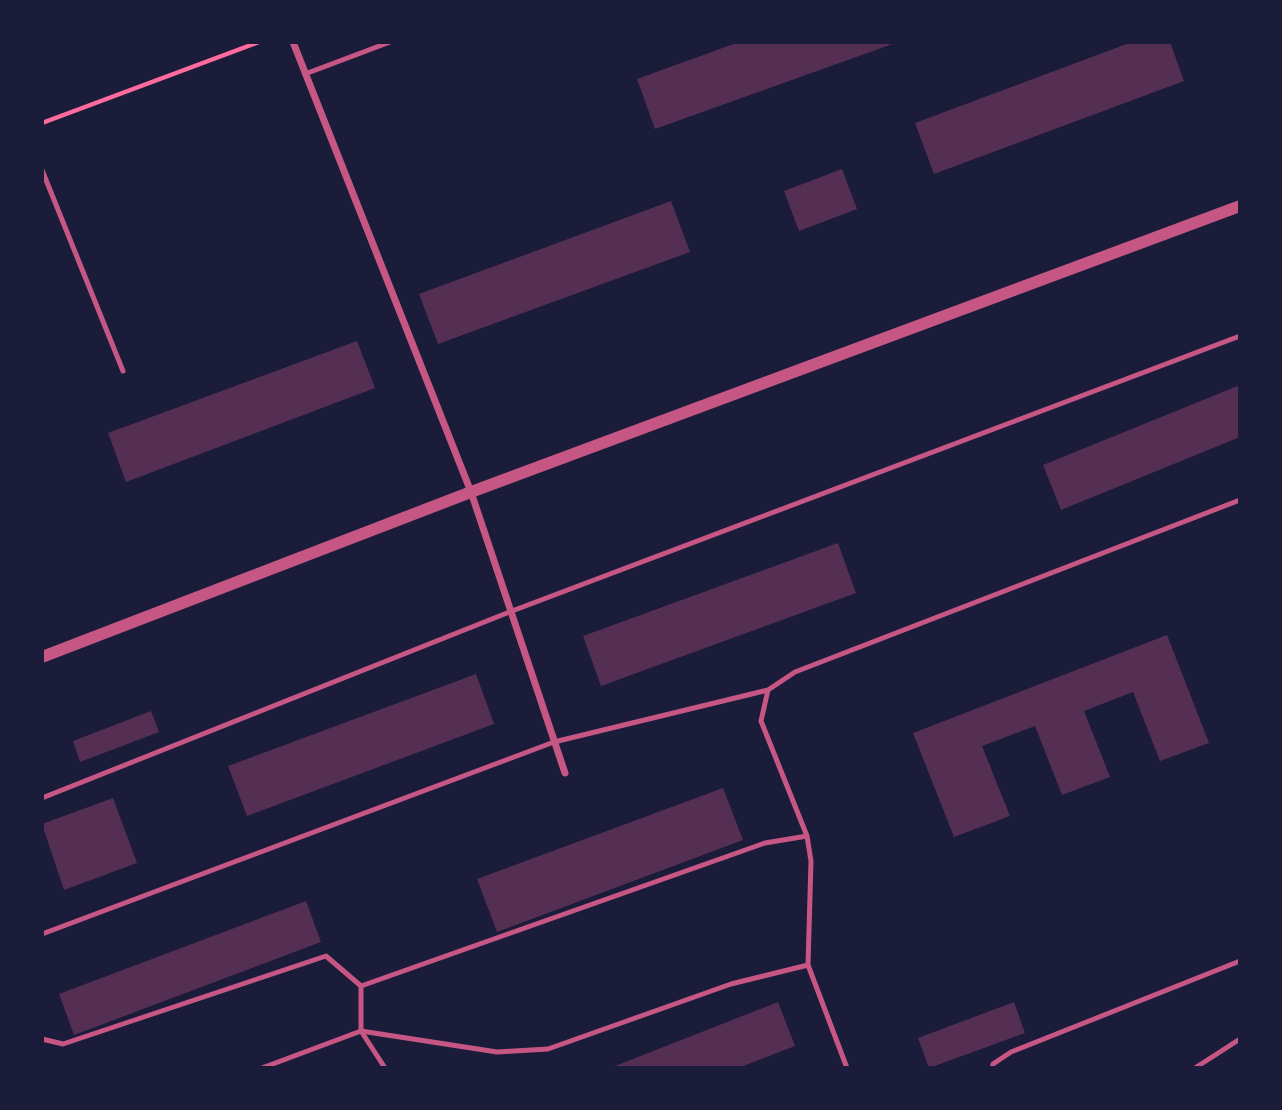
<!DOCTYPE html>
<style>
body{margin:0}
#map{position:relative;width:1282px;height:1110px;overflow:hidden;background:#1b1b3a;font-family:"Work Sans",sans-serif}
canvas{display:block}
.frame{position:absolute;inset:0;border:44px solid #1b1b3a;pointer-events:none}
</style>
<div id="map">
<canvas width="1282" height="1110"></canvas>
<div class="frame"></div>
</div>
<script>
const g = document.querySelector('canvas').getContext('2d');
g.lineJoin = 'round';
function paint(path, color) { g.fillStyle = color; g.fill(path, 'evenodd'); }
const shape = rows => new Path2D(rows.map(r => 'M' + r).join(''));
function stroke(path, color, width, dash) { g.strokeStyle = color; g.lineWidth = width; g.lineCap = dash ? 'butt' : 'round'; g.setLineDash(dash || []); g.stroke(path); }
paint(shape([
 [739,42,898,42,655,129,637,79],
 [1132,42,1170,42,1184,81,934,174,915,123],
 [842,169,857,209,799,231,784,191],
 [671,201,690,252,438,344,419,294],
 [357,341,375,388,126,482,108,433],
 [1240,385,1240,437,1061,510,1043,465],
 [838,543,856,593,601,686,583,636],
 [1167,635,1209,743,1160,761,1133,692,1084,711,1110,777,1062,795,1035,726,982,746,1010,816,954,837,913,733],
 [476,674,494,724,247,816,228,766],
 [151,711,159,732,80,762,73,741],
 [723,788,743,840,497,932,477,879],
 [113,798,137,863,64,890,42,824],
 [306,901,321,942,74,1035,59,994],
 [778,1002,795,1046,738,1068,610,1068],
 [1014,1002,1025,1033,929,1068,918,1038]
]), '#542f53');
stroke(shape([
 [42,123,259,42]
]), '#ff6b9d', 4.5);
stroke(shape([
 [305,74,390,42],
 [42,170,123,371],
 [42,798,512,611,1240,336],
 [42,934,554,742,768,690],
 [361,986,361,1031,385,1068],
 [42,1039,63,1044,326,956,361,986,765,843,807,836],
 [262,1068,361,1031,497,1052,548,1049,731,984,808,965],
 [847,1068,808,965,811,861,807,836,761,721,768,690,795,672,1240,500],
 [992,1068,993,1064,1011,1052,1240,961],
 [1195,1068,1240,1039]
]), '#c65784', 5);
stroke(shape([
 [293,42,471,492,565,773]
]), '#c65784', 7);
stroke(shape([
 [42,657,471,492,1240,206]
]), '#c65784', 12);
</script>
